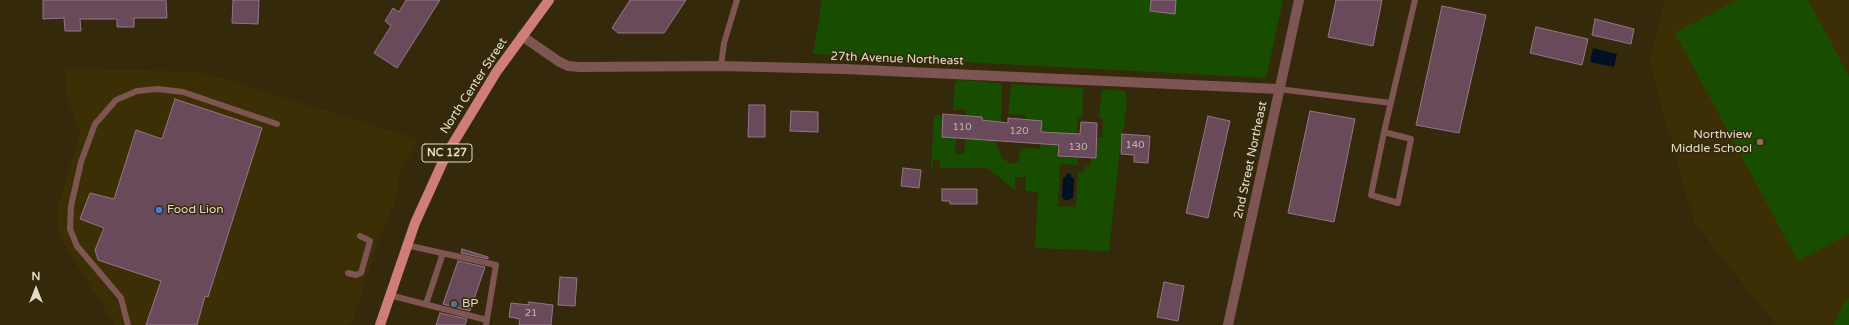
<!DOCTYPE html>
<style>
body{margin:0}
#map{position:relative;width:1849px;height:325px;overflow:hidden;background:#34290b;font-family:"Varela Round",sans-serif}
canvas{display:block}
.north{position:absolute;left:16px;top:269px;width:40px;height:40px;-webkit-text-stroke:3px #34290b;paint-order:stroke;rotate:0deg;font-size:11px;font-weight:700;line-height:16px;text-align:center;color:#e3ddcc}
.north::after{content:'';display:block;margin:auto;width:14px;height:18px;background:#e3ddcc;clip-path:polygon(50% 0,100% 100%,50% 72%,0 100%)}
</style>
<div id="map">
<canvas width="1849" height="325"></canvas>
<div class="north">N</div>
</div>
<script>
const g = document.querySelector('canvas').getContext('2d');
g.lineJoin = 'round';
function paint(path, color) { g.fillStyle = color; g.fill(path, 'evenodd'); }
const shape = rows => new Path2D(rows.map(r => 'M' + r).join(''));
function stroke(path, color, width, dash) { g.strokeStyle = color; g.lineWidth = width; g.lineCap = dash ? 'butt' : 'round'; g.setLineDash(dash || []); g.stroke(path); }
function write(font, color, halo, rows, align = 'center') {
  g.font = font + ' "Varela Round",sans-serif'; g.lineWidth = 3; g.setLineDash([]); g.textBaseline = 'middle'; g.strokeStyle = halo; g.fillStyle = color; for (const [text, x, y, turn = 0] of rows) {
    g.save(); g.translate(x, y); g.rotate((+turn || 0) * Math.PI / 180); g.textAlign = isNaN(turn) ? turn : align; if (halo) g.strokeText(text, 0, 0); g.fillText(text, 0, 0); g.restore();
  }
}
paint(shape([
 [1664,0,1849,0,1849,325,1776,325,1694,223,1649,61],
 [65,68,201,72,418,139,397,179,400,189,377,244,353,320,348,325,115,325,58,235,58,206,80,134,67,97]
]), '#3c2f06');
paint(shape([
 [822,0,1283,0,1266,78,813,54],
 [1737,0,1808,0,1849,76,1849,234,1798,261,1675,33],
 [957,80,1001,83,1002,89,1001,122,998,122,996,144,1002,158,1011,164,1019,162,1019,152,1022,148,1040,149,1042,121,1026,120,1026,115,1008,114,1011,84,1083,88,1082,118,1078,118,1077,134,1059,133,1058,156,1078,157,1078,165,1060,164,1058,206,1076,207,1078,172,1084,173,1085,165,1090,165,1091,158,1096,158,1097,137,1102,137,1103,119,1099,118,1102,89,1125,91,1127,98,1124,130,1122,130,1109,251,1035,248,1038,192,1026,191,1026,177,1015,177,1015,190,987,168,940,168,940,159,933,160,933,168,931,168,934,115,943,116,942,137,956,138,955,154,964,154,965,139,980,140,966,116,966,110,953,110,955,84],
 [1849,298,1849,325,1834,325,1843,304]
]), '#184d00');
paint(shape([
 [1593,48,1617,54,1614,67,1590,62],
 [1067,173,1071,174,1071,177,1074,179,1073,198,1069,200,1064,200,1062,197,1063,178,1066,177]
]), '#001124');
const building = shape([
 [43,0,166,0,167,18,134,18,134,27,117,27,117,19,80,19,81,31,65,31,64,18,43,19,43,0],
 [233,0,259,0,258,24,232,23,233,0],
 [406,0,440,0,397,68,374,53,391,26,385,21,393,8,399,12,406,0],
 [630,0,686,0,664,33,618,33,612,28,630,0],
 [1151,0,1176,0,1175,14,1150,11,1151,0],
 [1336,0,1382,0,1373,46,1328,37,1336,0],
 [1442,6,1486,15,1459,133,1416,125,1442,6],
 [1595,19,1634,29,1631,44,1592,35,1595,19],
 [1536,27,1588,39,1582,65,1530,53,1536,27],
 [175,99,262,128,208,297,205,296,197,325,146,325,161,281,98,260,95,250,104,228,80,219,90,193,114,199,136,130,162,139,175,99],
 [749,105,765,105,765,137,748,137,749,105],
 [791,111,818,112,818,132,790,131,791,111],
 [1310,111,1355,119,1334,222,1288,213,1310,111],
 [943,114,982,117,982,120,1008,123,1008,118,1042,121,1041,132,1080,134,1081,122,1097,123,1096,158,1058,156,1059,145,942,137,943,114],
 [1208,116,1230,121,1208,218,1186,213,1208,116],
 [1122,134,1150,136,1148,163,1134,162,1134,155,1121,154,1122,134],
 [903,168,921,170,919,188,901,186,903,168],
 [942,189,977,189,977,204,950,204,950,201,942,201,942,189],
 [462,249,488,257,488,259,461,253,462,249],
 [458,261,485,267,470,311,443,304,458,261],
 [560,277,577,278,575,306,558,305,560,277],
 [1164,282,1184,286,1178,321,1157,317,1164,282],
 [529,302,553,305,551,325,519,325,520,319,509,317,511,303,529,305,529,302],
 [440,313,467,319,465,325,436,325,440,313]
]);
paint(building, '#694a5b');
stroke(building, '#967587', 1);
stroke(shape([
 [721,66,724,43,737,0],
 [1279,89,1391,103],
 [1384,132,1411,139,1398,203,1371,195,1384,132,1415,0],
 [406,245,496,265,486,325],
 [348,273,356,275,361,273,370,241,360,236],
 [389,295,487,320],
 [426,304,443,253],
 [128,325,121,298,77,246,70,229,71,206,81,162,95,124,116,100,137,91,158,89,183,92,277,124]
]), '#7e5552', 6);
stroke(shape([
 [522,36,558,61,568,66,580,67,721,66,844,69,1279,89],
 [1228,325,1299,0]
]), '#7e5552', 10);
stroke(shape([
 [380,325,415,223,446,155,497,71,549,0]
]), '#cf7d78', 10);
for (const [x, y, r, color] of [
 [1760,142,4,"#8d6e63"],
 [159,210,4,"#3f7fe0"],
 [454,304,4,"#5c6f8a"]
]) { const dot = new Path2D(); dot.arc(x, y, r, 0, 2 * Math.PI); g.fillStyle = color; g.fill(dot); stroke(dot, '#34290b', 1.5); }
write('10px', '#c4b8b0', null, [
 ["110",962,127],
 ["120",1019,131],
 ["140",1135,145],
 ["130",1078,147],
 ["21",531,313]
]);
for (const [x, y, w] of [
 [447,153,50]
]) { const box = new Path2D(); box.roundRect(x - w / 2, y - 9, w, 18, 3); g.fillStyle = '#34290b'; g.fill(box); stroke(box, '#e3ddcc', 1); }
write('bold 11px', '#e3ddcc', null, [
 ["NC 127",447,153]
]);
write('12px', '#e3ddcc', '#34290b', [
 ["27th Avenue Northeast",897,59,2],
 ["North Center Street",474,86,-57],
 ["2nd Street Northeast",1251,160,-78]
]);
write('12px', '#e3ddcc', '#34290b', [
 ["Northview",1752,135,"right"],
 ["Middle School",1752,149,"right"],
 ["Food Lion",167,210],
 ["BP",462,304]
], 'left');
</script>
